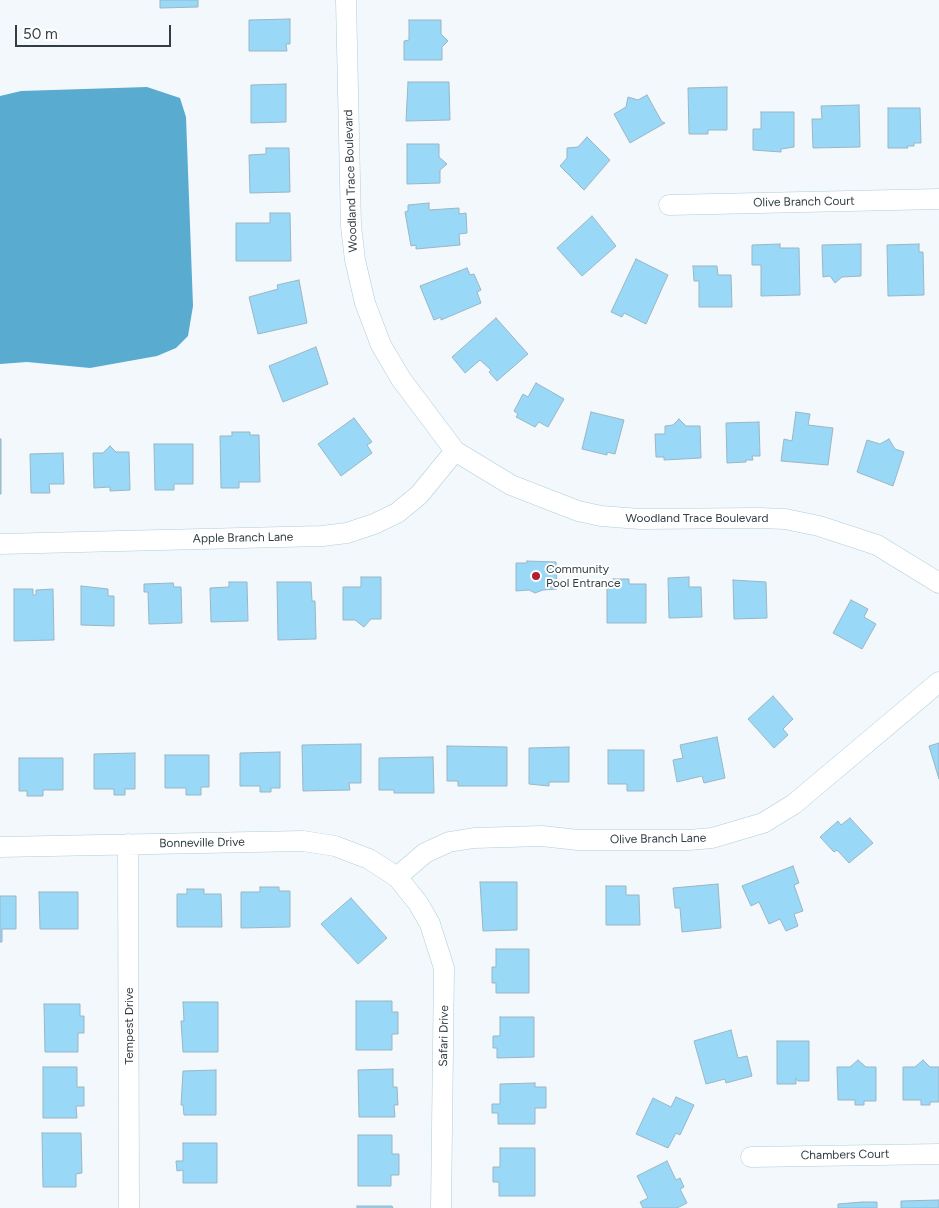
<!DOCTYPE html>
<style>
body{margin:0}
#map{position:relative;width:939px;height:1208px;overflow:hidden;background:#f2f8fb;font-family:Figtree,sans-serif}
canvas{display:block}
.scale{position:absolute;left:15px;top:25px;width:156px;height:22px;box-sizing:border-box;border:2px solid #323e44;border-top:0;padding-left:6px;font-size:15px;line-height:18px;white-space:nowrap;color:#323e44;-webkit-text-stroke:4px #fff;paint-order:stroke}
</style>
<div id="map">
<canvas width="939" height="1208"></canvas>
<div class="scale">50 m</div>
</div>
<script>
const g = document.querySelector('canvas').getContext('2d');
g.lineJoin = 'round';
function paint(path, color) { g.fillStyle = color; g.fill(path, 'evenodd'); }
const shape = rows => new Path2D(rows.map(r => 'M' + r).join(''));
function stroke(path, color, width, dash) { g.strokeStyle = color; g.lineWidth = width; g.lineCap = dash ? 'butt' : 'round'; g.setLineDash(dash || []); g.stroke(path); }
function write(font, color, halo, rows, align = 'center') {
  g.font = font + ' Figtree,sans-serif'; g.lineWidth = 4; g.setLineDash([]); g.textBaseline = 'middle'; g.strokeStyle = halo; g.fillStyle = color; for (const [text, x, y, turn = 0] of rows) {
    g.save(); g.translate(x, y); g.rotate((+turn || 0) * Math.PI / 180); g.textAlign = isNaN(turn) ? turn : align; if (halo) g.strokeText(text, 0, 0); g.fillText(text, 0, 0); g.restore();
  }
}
paint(shape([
 [147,87,180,98,186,117,193,306,188,336,176,348,157,356,90,368,27,362,0,364,0,96,21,91]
]), '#59abd0');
const building = shape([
 [160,0,198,0,198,7,160,8,160,0],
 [290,19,290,44,286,44,287,51,249,51,249,20,290,19],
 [409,20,441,20,441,34,448,41,442,47,442,60,404,60,404,41,409,40,409,20],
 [408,82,449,82,450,120,406,121,408,82],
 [286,84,286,122,251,123,251,85,286,84],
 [727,87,727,130,708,130,708,134,689,134,688,88,727,87],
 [647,95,662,122,665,123,630,143,614,114,626,107,628,97,638,100,647,95],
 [859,105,860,147,813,148,812,119,822,119,821,106,859,105],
 [888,108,920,108,921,143,914,143,914,146,907,146,908,148,888,148,888,108],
 [761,112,794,112,794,147,781,149,781,152,753,150,753,129,761,129,761,112],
 [587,137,610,160,584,190,560,166,567,158,567,148,578,147,587,137],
 [407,144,439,144,439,157,447,164,440,170,440,183,407,184,407,144],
 [266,148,289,148,290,192,250,193,249,155,266,154,266,148],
 [429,203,429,210,459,208,459,214,466,213,467,233,459,234,460,245,416,249,416,245,411,246,405,212,408,211,408,205,429,203],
 [270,213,290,213,291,261,236,261,236,223,270,223,270,213],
 [592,216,616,246,582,276,557,248,592,216],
 [780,244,780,248,799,248,800,295,761,296,761,265,752,265,752,245,780,244],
 [861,244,861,276,842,277,835,283,830,276,823,277,822,245,861,244],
 [919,244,919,252,923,252,924,295,888,296,887,245,919,244],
 [636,259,668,275,646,324,624,313,622,317,611,312,636,259],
 [693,266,717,266,718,275,731,275,732,307,699,307,699,281,694,281,693,266],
 [467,268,470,275,474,274,481,290,477,292,481,303,441,320,441,317,434,320,420,286,467,268],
 [299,280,307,323,258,334,249,297,278,289,277,285,299,280],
 [496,318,528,354,497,381,489,372,491,370,480,360,465,373,452,357,496,318],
 [316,347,328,384,283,402,269,366,316,347],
 [536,383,564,399,548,427,539,422,535,427,516,417,518,414,514,411,523,394,528,397,536,383],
 [591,412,624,420,615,454,607,452,607,455,582,449,591,412],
 [796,412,810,414,808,425,833,428,828,465,781,461,784,439,792,441,796,412],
 [354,418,372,442,367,445,372,453,341,476,318,444,354,418],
 [679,419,686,426,700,426,701,458,664,460,664,457,656,457,655,434,665,434,665,426,673,425,679,419],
 [759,422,760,456,752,456,753,460,746,460,746,462,727,463,726,423,759,422],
 [232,432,250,432,250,435,259,435,260,482,239,482,239,488,221,488,220,436,232,436,232,432],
 [0,439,1,439,1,494,0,494,0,439],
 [889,439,895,449,904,452,893,486,857,472,867,440,880,444,889,439],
 [154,444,193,444,193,484,174,484,174,490,155,490,154,444],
 [110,446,116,452,129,452,130,490,110,491,110,487,94,488,93,453,103,453,110,446],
 [63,453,64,484,49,484,50,493,31,493,30,454,63,453],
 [527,561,556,562,557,589,543,590,535,593,529,590,516,591,516,563,527,563,527,561],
 [361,577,381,577,381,619,371,619,364,627,355,620,343,620,343,587,361,587,361,577],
 [689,577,689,587,701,587,702,617,669,618,668,578,689,577],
 [613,579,629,579,629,584,646,584,646,623,607,623,607,587,613,587,613,579],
 [733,580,766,582,767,618,734,619,733,580],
 [229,582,247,582,248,621,211,622,210,588,229,587,229,582],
 [277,582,311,582,312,601,315,601,316,639,278,640,277,582],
 [173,583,174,587,181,587,182,623,149,624,148,592,144,592,144,584,173,583],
 [81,586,108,589,108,596,114,596,114,626,81,625,81,586],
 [14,589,33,589,33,595,36,595,36,590,53,589,54,640,14,641,14,589],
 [851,600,868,609,864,617,876,624,862,649,833,633,851,600],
 [773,696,793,719,783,729,788,735,774,748,748,719,773,696],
 [717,737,725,778,704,783,702,776,677,782,673,760,683,758,680,745,717,737],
 [939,743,939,779,929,746,939,743],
 [361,744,361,783,349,783,350,790,303,791,302,745,361,744],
 [447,746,507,747,507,786,458,786,458,781,447,781,447,746],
 [569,747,569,782,549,782,549,786,529,784,529,748,569,747],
 [608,750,644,750,644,791,627,791,627,784,608,784,608,750],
 [280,752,280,788,271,788,271,792,260,792,260,786,240,786,240,753,280,752],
 [135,753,135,789,125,789,125,795,114,795,114,789,94,789,94,754,135,753],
 [165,755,209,755,209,787,201,787,201,795,186,795,186,788,165,788,165,755],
 [433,757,434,793,394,793,394,790,379,790,379,758,433,757],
 [19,758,63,758,63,790,43,790,43,796,27,796,27,791,19,791,19,758],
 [850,818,873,843,849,863,837,850,834,852,820,837,838,821,841,825,850,818],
 [793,866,799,883,794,885,803,911,794,914,798,926,786,931,780,919,769,924,759,902,751,906,742,886,793,866],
 [480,882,517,882,517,930,483,931,480,882],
 [718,884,721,928,682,932,680,908,675,908,673,888,718,884],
 [606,886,626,886,626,895,639,895,640,925,606,925,606,886],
 [260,887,279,887,279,891,290,891,290,927,241,928,241,892,260,892,260,887],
 [187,889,204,889,204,894,221,894,222,927,177,927,177,894,187,894,187,889],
 [39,892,78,892,78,929,40,929,39,892],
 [0,896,16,896,16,929,2,929,2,942,0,942,0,896],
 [351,898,387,938,358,964,321,924,351,898],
 [496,949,529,949,529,993,496,993,496,983,492,983,492,967,496,967,496,949],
 [356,1001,392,1001,392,1012,398,1012,398,1034,392,1034,392,1050,356,1050,356,1001],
 [183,1002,218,1002,218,1052,183,1052,181,1021,184,1021,183,1002],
 [44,1004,80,1004,80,1016,84,1016,84,1033,78,1033,78,1052,45,1052,44,1004],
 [500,1017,534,1017,534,1057,497,1058,497,1048,493,1048,493,1036,500,1036,500,1017],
 [731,1030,738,1058,747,1056,752,1076,726,1083,725,1079,706,1084,694,1041,731,1030],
 [777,1041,809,1041,809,1081,798,1081,796,1078,796,1084,777,1084,777,1041],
 [858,1060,866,1067,876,1067,876,1101,864,1101,864,1105,855,1105,855,1100,838,1100,837,1067,850,1067,858,1060],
 [923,1060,930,1067,939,1067,939,1102,930,1102,930,1105,921,1105,921,1100,903,1100,903,1067,915,1067,923,1060],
 [43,1067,77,1067,77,1087,84,1087,84,1106,76,1106,77,1118,43,1118,43,1067],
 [393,1069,393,1087,397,1087,398,1105,394,1105,395,1117,359,1117,358,1070,393,1069],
 [216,1070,216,1115,184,1115,183,1105,181,1105,183,1071,216,1070],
 [535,1083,535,1087,546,1087,546,1108,535,1108,535,1124,498,1124,498,1113,492,1113,492,1104,500,1104,500,1084,535,1083],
 [676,1097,694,1105,680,1135,676,1133,668,1148,636,1134,653,1098,671,1107,676,1097],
 [42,1133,81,1133,82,1173,76,1174,76,1187,43,1187,42,1133],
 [358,1135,392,1135,392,1154,399,1154,399,1175,391,1175,391,1186,358,1186,358,1135],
 [183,1143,217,1143,217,1183,183,1183,183,1170,177,1171,176,1161,183,1161,183,1143],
 [500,1148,535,1148,535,1196,499,1196,499,1182,493,1182,493,1167,500,1167,500,1148],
 [667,1161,676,1180,680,1178,684,1187,680,1189,687,1203,677,1208,643,1208,640,1202,648,1198,637,1176,667,1161],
 [939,1200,939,1208,901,1208,901,1201,939,1200],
 [862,1202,877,1202,877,1208,838,1208,838,1204,862,1202],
 [357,1206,392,1206,393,1208,357,1208,357,1206]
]);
paint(building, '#99d8f7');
stroke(building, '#9ab6c4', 1);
const street = shape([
 [346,0,351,226,355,260,365,303,381,345,401,379,455,451,511,485,578,511,601,516,640,519,759,518,785,519,819,526,877,545,939,583],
 [669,205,939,199],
 [0,544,322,536,347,533,374,524,397,513,419,495,455,451],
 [128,844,129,1208],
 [0,847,303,841,335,846,369,859,397,877,418,903,430,924,444,968,441,1208],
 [397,877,425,853,449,842,474,838,542,836,578,840,689,840,712,838,763,823,794,804,939,682],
 [751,1157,939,1154]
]);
stroke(street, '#b0cddb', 21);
stroke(street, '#fff', 20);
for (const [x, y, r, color] of [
 [536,576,5,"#b21f35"]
]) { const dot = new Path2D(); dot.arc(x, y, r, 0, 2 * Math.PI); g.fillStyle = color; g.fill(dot); stroke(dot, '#fff', 2); }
write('12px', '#323e44', '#fff', [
 ["Woodland Trace Boulevard",351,181,-92],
 ["Olive Branch Court",804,202,-1],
 ["Woodland Trace Boulevard",697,518],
 ["Apple Branch Lane",243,538,-1],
 ["Olive Branch Lane",658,839,-1],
 ["Bonneville Drive",202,843,-1],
 ["Tempest Drive",129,1026,-90],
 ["Safari Drive",444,1036,-89],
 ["Chambers Court",845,1155,-1]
]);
write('12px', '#323e44', '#fff', [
 ["Community",546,569],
 ["Pool Entrance",546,583]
], 'left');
</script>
